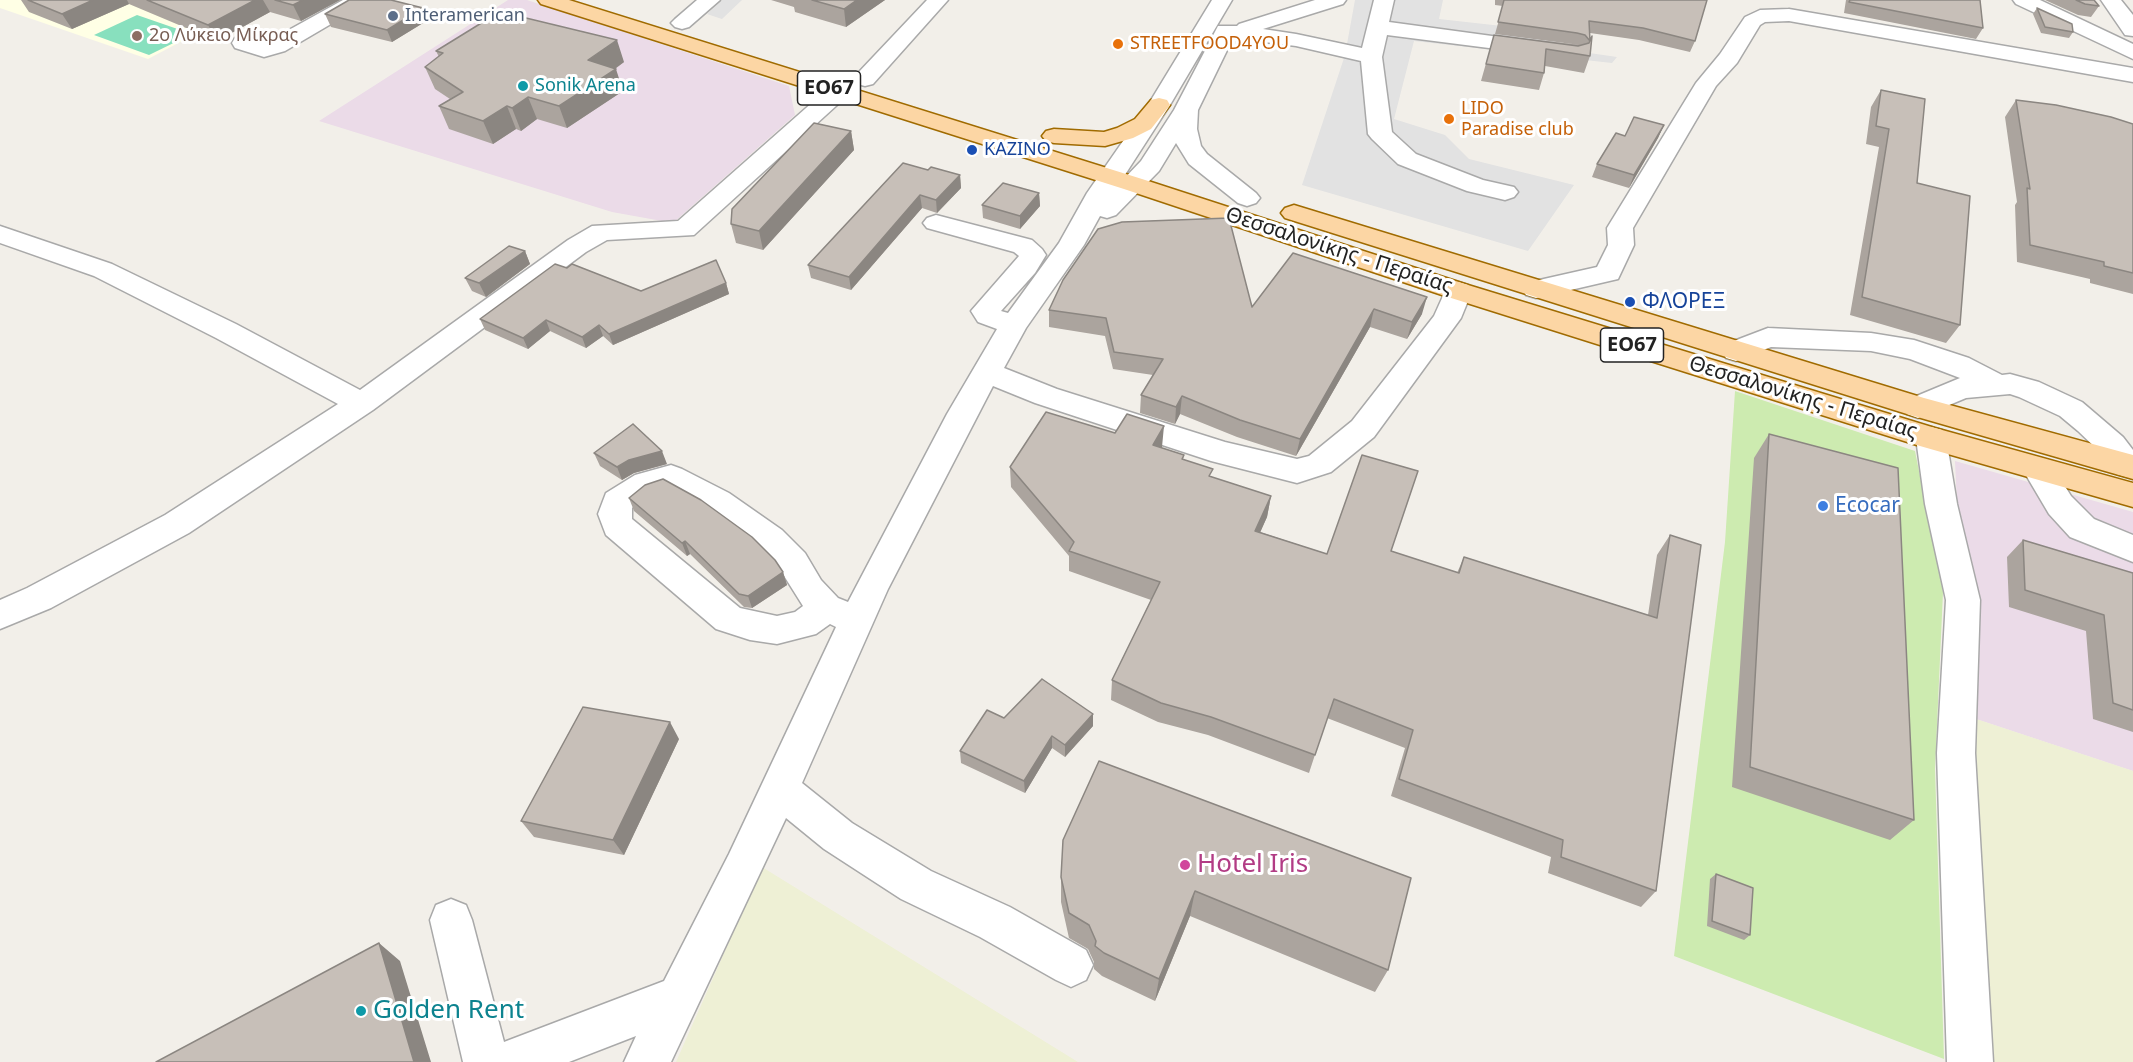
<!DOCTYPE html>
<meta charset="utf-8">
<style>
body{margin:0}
canvas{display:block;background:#f2efe9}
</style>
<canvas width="2133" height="1062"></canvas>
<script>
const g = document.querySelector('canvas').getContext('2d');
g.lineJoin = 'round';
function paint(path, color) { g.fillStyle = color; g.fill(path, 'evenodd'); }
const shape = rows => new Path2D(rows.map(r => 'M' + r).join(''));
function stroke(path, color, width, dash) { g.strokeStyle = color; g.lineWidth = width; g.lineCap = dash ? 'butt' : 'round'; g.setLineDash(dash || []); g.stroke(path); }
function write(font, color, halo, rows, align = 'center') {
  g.font = font + ' "Noto Sans",sans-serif'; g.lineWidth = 6; g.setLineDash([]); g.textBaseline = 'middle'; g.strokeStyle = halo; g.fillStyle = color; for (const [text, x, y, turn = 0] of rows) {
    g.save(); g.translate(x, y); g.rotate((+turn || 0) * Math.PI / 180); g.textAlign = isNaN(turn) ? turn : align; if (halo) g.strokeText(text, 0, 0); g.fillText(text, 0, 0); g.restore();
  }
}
paint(shape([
 [508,0,527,0,789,86,795,115,673,223,612,212,319,121],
 [1955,461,2133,512,2133,771,1967,716]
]), '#ebdbe8');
paint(shape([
 [0,0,260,0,148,59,0,8]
]), '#ffffe5');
paint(shape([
 [1967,716,2133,771,2133,1062,1985,1062],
 [762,867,1078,1062,676,1062]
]), '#eef0d5');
paint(shape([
 [1735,391,1915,451,1943,592,1935,769,1944,1059,1674,956,1725,542]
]), '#cdebb0');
paint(shape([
 [137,15,192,34,149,55,94,35]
]), '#88e0be');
paint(shape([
 [722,0,742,0,722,19,707,14],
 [1355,0,1443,0,1439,19,1556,32,1555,48,1617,57,1612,63,1414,41,1394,119,1445,135,1469,159,1574,185,1528,251,1302,185,1345,55]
]), '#e2e2e2');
const minor = shape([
 [343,0,368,0,365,4,285,51,264,57,235,48,232,43,235,38,243,37,264,43,269,41,343,0],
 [697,0,720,0,689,27,682,29,675,27,671,23,675,19,697,0],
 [927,0,948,0,873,84,865,86,857,84,854,79,857,74,927,0],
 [1212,0,1232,0,1170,105,1119,184,1141,161,1174,110,1218,26,1237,26,1239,24,1315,0,1346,0,1343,4,1263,29,1296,34,1362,48,1374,0,1394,0,1389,22,1536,42,1544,43,1547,48,1544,53,1536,54,1387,35,1382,57,1392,132,1416,154,1483,180,1514,187,1518,192,1514,197,1505,200,1467,191,1398,164,1372,139,1368,134,1361,61,1296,46,1233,38,1198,110,1197,129,1201,146,1207,154,1256,193,1260,198,1256,203,1247,206,1238,203,1189,164,1176,143,1159,171,1116,215,1107,218,1100,216,1084,245,1026,328,1004,368,1057,389,1225,442,1297,459,1309,456,1352,421,1434,316,1448,285,1458,282,1468,285,1472,291,1461,318,1374,437,1331,472,1297,483,1211,461,1035,403,993,386,888,589,802,783,852,823,931,871,1010,907,1086,950,1093,965,1086,980,1071,987,1056,980,980,937,901,899,824,849,786,818,671,1062,624,1062,636,1036,569,1062,463,1062,430,920,436,905,451,899,466,905,472,920,504,1042,664,981,729,854,836,627,830,624,816,634,777,644,750,640,716,629,606,535,598,514,606,493,635,475,671,465,682,469,729,493,782,530,805,553,821,580,838,598,848,602,947,414,997,329,978,322,971,311,1019,256,1014,252,927,228,923,223,927,218,936,215,1032,240,1042,249,1046,255,1035,273,1001,311,1008,313,1059,243,1087,193,1148,105,1212,0],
 [668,490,707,511,758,548,781,571,803,606,795,612,777,616,740,608,632,519,632,508,640,500,655,493,668,490],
 [2013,0,2040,0,2133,44,2133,59,2016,4,2013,0],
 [2101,0,2121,0,2133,15,2133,36,2125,35,2101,0],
 [1789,9,2133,68,2133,82,1789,21,1765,22,1760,25,1737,63,1716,86,1633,228,1634,245,1618,279,1536,298,1526,295,1522,289,1526,283,1597,267,1608,245,1607,228,1696,83,1720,54,1745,17,1760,10,1789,9],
 [839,84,847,86,850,91,847,96,694,235,607,240,586,252,373,410,189,533,51,608,0,629,0,600,27,588,165,515,338,404,216,338,94,276,0,243,0,226,112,264,236,324,360,390,568,240,592,226,678,221,831,86,839,84],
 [1768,328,1871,333,1914,340,1969,358,2002,375,2010,374,2039,382,2082,402,2123,437,2133,450,2133,476,2128,477,2117,474,2101,453,2078,431,2060,416,2019,397,2010,394,1966,398,1918,418,1907,414,1903,407,1907,400,1960,378,1910,359,1871,351,1771,347,1736,361,1726,358,1722,351,1726,344,1768,328],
 [1931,427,1942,430,1946,438,1957,504,1980,600,1975,753,1993,1062,1947,1062,1937,753,1946,600,1925,504,1916,438,1920,430,1931,427],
 [2039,458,2050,462,2071,496,2094,519,2133,535,2133,562,2070,537,2049,514,2023,470,2028,462,2039,458]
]);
const major = shape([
 [538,0,569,0,1142,179,1468,285,1935,428,2133,483,2133,507,1920,446,1448,297,1124,189,541,4,538,0],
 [1159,98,1167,100,1170,105,1151,129,1133,138,1105,146,1054,143,1046,141,1042,136,1046,131,1054,129,1104,132,1117,128,1135,119,1151,100,1159,98],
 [1294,205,1924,398,2133,455,2133,479,1907,414,1285,218,1281,213,1285,208,1294,205]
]);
stroke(minor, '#a9a9a9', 3);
stroke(major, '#a06b00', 3);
paint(minor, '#fff');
paint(major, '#fcd6a4');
paint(shape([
 [21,0,340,0,301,21,270,12,217,41,129,4,72,29,29,12],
 [771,0,885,0,846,27,795,12,794,7],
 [1495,0,1707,0,1695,41,1690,52,1639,40,1590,33,1590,56,1584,73,1545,66,1544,73,1539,90,1481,81,1494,35,1580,45,1495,34,1503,6,1495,5],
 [1846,0,1980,0,1983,28,1976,39,1844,13],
 [2045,0,2094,0,2099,6,2091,17,2078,15],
 [2037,8,2073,32,2069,38,2041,33,2033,14],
 [325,14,428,20,392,42,331,27],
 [436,51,624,62,615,69,623,91,567,128,537,119,521,131,516,129,493,144,449,129,439,106,450,99,435,89,425,67,439,57],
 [1881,90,1917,183,1960,325,1946,343,1850,315,1879,147,1866,144,1871,107],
 [2016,100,2133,124,2133,294,2090,283,2090,279,2017,262,2015,205,2017,202,2005,117],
 [1664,125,1658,138,1629,188,1592,177,1597,164,1625,136],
 [851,131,854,150,763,250,736,243,731,224],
 [928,170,960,175,961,188,937,213,922,208,851,290,811,278,808,265],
 [1039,193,1040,206,1020,229,983,218,982,205],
 [525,251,530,264,486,297,472,291,465,278],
 [1293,253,1422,314,1407,339,1370,327,1296,456,1237,437,1180,414,1175,424,1140,413,1141,395,1153,375,1113,369,1105,336,1049,327,1049,310,1252,307],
 [567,268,641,291,726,283,729,294,613,345,603,336,586,348,550,331,528,349,485,330,480,319],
 [1115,433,1162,447,1162,448,1184,455,1183,460,1212,477,1271,496,1267,517,1260,532,1327,554,1391,551,1457,573,1464,557,1648,615,1657,555,1670,535,1656,891,1641,907,1548,873,1551,857,1391,796,1405,748,1327,718,1309,773,1208,735,1158,722,1111,700,1112,680,1151,600,1069,571,1069,556,1011,487,1010,467],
 [1769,434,1914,820,1890,840,1732,787,1754,458],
 [594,453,667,464,634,473,622,480,600,466],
 [629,498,783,572,787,585,752,608,744,607,690,554,687,556,634,511],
 [2023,540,2133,573,2133,732,2093,719,2086,631,2009,607,2007,557],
 [1004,718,1093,726,1065,757,1052,748,1025,793,961,763,960,751],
 [679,739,624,855,534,837,521,821],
 [1099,761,1388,970,1375,992,1190,916,1155,1001,1102,976,1094,969,1094,962,1088,949,1069,938,1061,902,1061,877],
 [1716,874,1750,935,1744,940,1707,926,1710,879]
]), '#aba49e');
paint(shape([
 [93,0,127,0,129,4,72,29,62,14],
 [255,0,263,0,270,12,217,41,208,25],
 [303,0,340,0,301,21,293,5],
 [857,0,885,0,846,27,844,9],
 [423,8,428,20,392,42,387,30],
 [617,40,624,62,602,78,616,69,623,91,567,128,559,106,588,60],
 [528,97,537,119,521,131,512,108],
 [507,106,516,129,493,144,483,121],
 [1664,125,1658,138,1629,188,1634,175],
 [851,131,854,150,763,250,759,231],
 [960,175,961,188,937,213,936,200],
 [1039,193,1040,206,1020,229,1020,216],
 [920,195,922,208,851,290,849,277],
 [525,251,530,264,486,297,479,283],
 [726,283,729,294,613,345,609,334],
 [1427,297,1422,314,1407,339,1412,322],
 [1374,309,1370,327,1296,456,1300,439],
 [546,320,550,331,528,349,523,338],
 [599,325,603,336,586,348,582,337],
 [1182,396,1180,414,1175,424,1176,407],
 [1164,426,1162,447,1152,466,1153,445],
 [662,451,667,464,634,473,622,480,617,467,629,460],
 [1271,496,1267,517,1252,551,1255,531],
 [685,541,690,554,687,556,682,543],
 [783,572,787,585,752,608,748,596],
 [1093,714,1093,726,1065,757,1065,745],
 [670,722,679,739,624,855,613,840],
 [1052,736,1052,748,1025,793,1024,781],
 [1195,891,1190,916,1155,1001,1159,979],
 [379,943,400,961,431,1062,414,1062]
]), '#8b8681');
const building = shape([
 [28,0,93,0,62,14,28,0],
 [147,0,255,0,208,25,147,0],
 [275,0,303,0,293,5,275,0],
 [349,0,391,0,423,8,387,30,325,14,349,0],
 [812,0,857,0,844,9,812,0],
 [1504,0,1707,0,1695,41,1643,28,1589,21,1590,41,1585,35,1577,33,1498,22,1504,0],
 [1850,0,1980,0,1983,28,1849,2,1850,0],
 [2076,0,2094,0,2099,6,2085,4,2076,0],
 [2037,8,2072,24,2073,32,2045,27,2037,8],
 [526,18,617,40,588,60,616,69,559,106,528,97,512,108,507,106,483,121,439,106,463,92,425,67,443,53,436,51,483,22,526,18],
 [1494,35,1578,46,1589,43,1592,36,1590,56,1546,49,1544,73,1486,64,1494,35],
 [1881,90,1925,99,1917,183,1970,196,1960,325,1862,297,1889,129,1876,126,1881,90],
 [2016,100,2056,105,2111,117,2133,124,2133,273,2104,266,2104,262,2030,245,2027,188,2030,189,2016,100],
 [1634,117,1664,125,1634,175,1597,164,1616,133,1625,136,1634,117],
 [814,123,851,131,759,231,731,224,732,209,814,123],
 [903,163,928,170,931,167,960,175,936,200,920,195,849,277,808,265,903,163],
 [1003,183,1039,193,1020,216,982,205,1003,183],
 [1229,218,1252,307,1293,253,1427,297,1412,322,1374,309,1300,439,1240,420,1182,396,1176,407,1141,395,1163,359,1114,352,1106,318,1049,310,1063,280,1098,229,1122,222,1229,218],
 [509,246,525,251,479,283,465,278,509,246],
 [716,260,726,283,609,334,599,325,582,337,546,320,523,338,480,319,555,264,567,268,572,264,641,291,716,260],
 [1046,412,1115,433,1127,414,1164,426,1153,445,1184,455,1182,459,1213,469,1209,476,1271,496,1255,531,1327,554,1362,455,1418,471,1391,551,1459,573,1464,557,1657,618,1670,535,1701,545,1656,891,1561,857,1563,840,1399,779,1413,730,1334,699,1315,755,1211,717,1161,703,1112,680,1160,582,1069,551,1074,542,1010,467,1046,412],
 [633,424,662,451,629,460,617,467,594,453,633,424],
 [1769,434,1898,468,1914,820,1750,767,1769,434],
 [663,479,701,500,752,537,775,560,783,572,748,596,739,594,685,541,682,543,629,498,645,485,663,479],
 [2023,540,2133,573,2133,710,2113,703,2104,615,2025,590,2023,540],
 [1042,679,1093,714,1065,745,1052,736,1024,781,960,751,987,710,1004,718,1042,679],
 [583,707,670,722,613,840,521,821,583,707],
 [1099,761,1411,878,1388,970,1195,891,1159,979,1104,953,1095,946,1096,941,1089,925,1069,913,1061,877,1063,840,1099,761],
 [1716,874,1753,888,1750,935,1712,921,1716,874],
 [379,943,414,1062,156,1062,379,943]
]);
paint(building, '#c7bfb8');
stroke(building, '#8b8681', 1.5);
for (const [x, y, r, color] of [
 [393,16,6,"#5c6f8a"],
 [137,36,6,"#8d6e63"],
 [1118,44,6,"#e8710a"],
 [523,86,6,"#0f9aa8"],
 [1449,119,6,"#e8710a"],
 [972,150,6,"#1a4fb4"],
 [1630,302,6,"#1a4fb4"],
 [1823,506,6,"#3f7fe0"],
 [1185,865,6,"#d1479c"],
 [361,1011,6,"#0f9aa8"]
]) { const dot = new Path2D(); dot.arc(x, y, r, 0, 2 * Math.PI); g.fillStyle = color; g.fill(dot); stroke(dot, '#fff', 2); }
write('18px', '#4e5e75', '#fff', [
 ["Interamerican",405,16]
], 'left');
write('18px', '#785e54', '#fff', [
 ["2ο Λύκειο Μίκρας",149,36]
], 'left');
write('18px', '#c56008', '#fff', [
 ["STREETFOOD4YOU",1130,44],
 ["LIDO",1461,109],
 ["Paradise club",1461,130]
], 'left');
write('18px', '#0d838f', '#fff', [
 ["Sonik Arena",535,86]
], 'left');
write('18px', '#164399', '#fff', [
 ["ΚΑΖΙΝΟ",984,150]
], 'left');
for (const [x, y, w] of [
 [829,88,63],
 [1632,345,63]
]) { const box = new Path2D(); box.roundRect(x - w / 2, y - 17, w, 34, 4.5); g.fillStyle = '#fff'; g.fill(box); stroke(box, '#222', 1.5); }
write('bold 20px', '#222', null, [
 ["ΕΟ67",829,88],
 ["ΕΟ67",1632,345]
]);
write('21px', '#222', '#fff', [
 ["Θεσσαλονίκης - Περαίας",1339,251,18],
 ["Θεσσαλονίκης - Περαίας",1803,398,17]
]);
write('21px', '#164399', '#fff', [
 ["ΦΛΟΡΕΞ",1642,302]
], 'left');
write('21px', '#366cbe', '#fff', [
 ["Ecocar",1835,506]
], 'left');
write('26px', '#b23c85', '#fff', [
 ["Hotel Iris",1197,865]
], 'left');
write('26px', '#0d838f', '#fff', [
 ["Golden Rent",373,1011]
], 'left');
</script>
